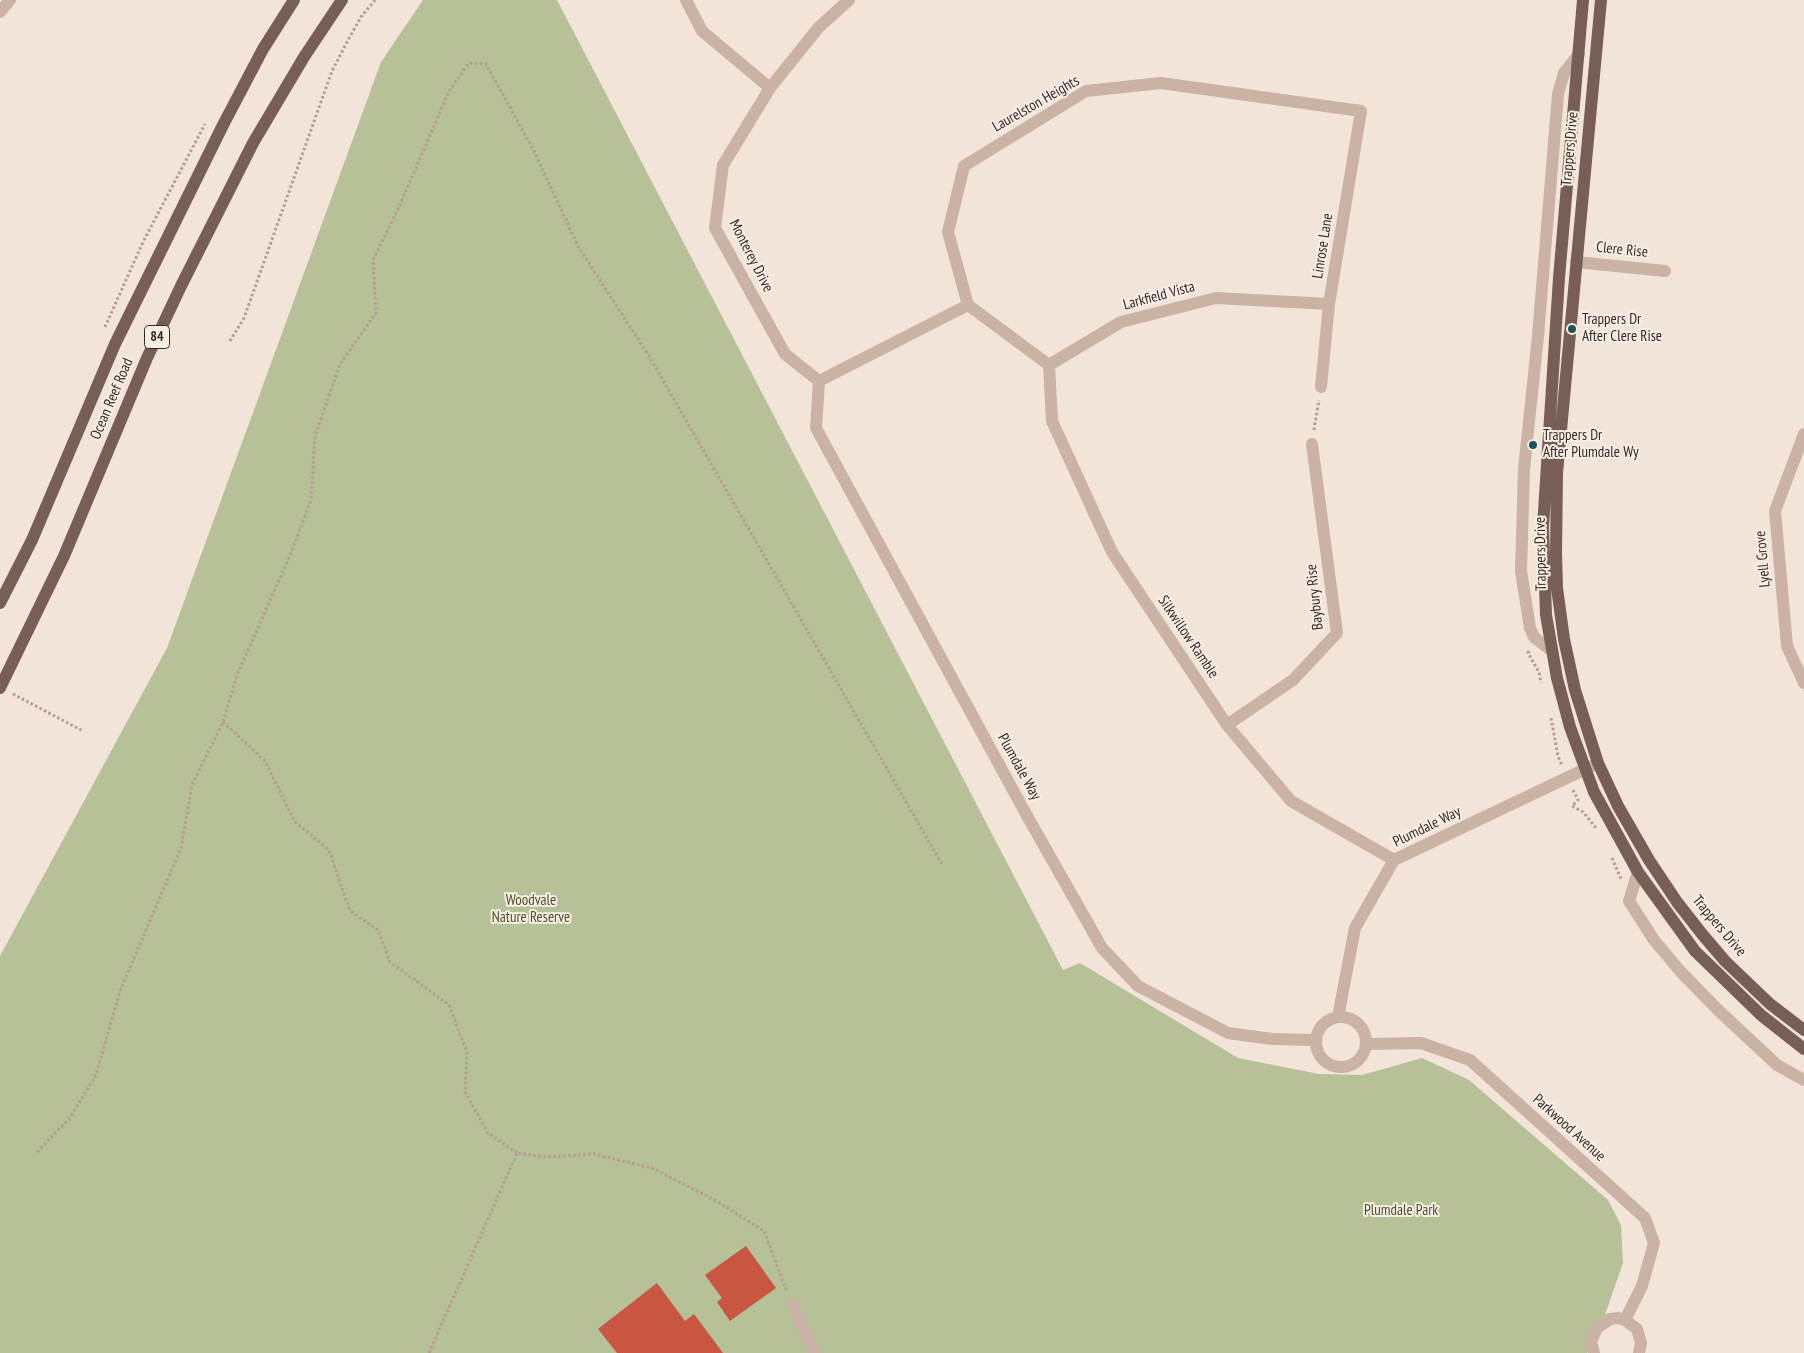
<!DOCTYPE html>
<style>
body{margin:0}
canvas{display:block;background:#f2e4d8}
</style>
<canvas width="1804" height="1353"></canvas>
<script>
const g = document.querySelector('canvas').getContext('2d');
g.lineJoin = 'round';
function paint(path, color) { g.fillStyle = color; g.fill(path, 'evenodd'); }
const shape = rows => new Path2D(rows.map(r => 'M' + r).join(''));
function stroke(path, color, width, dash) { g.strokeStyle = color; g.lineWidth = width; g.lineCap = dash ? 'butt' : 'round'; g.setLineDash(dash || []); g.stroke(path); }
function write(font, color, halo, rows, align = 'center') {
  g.font = font + ' "PT Sans Narrow",sans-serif'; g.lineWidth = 4; g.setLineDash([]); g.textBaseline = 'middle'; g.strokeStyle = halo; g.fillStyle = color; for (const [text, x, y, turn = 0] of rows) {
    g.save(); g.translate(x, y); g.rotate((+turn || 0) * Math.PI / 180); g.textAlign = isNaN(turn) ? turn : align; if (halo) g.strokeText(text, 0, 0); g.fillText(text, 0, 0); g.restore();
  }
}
paint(shape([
 [423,0,557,0,1063,970,1080,963,1238,1058,1319,1074,1362,1075,1422,1058,1469,1080,1608,1200,1621,1225,1623,1263,1599,1332,1587,1353,0,1353,0,956,167,648,381,62]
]), '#b6c198');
paint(shape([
 [746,1246,776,1288,730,1321,717,1302,722,1298,705,1275],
 [657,1283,685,1321,694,1314,723,1353,617,1353,598,1329]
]), '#c85640');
stroke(shape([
 [105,327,143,242,205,124],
 [230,341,244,318,332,71,348,40,361,17,375,0],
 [1314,430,1319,400],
 [1529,651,1528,653,1539,672,1541,683],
 [13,694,83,731],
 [1551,718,1558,756,1562,766],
 [223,722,265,761,295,822,329,850,350,911,378,930,390,962,449,1005,467,1052,465,1092,488,1133,517,1153],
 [1573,790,1578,800,1572,806,1583,812,1596,828],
 [1612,858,1621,879],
 [37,1152,69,1119,96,1075,120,991,181,848,192,785,223,722,237,675,289,558,311,500,315,436,340,364,376,313,373,260,399,207,449,91,469,63,486,64,533,149,579,248,649,356,943,866],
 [429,1353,517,1153,546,1157,594,1154,652,1168,713,1199,764,1231,787,1292]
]), '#b59c8f', 3, [2.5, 2.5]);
stroke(shape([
 [686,0,702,31,770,88],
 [849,0,819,27,770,88,723,165,715,228,785,354,819,381,968,305],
 [0,12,10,0],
 [1576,262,1665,271],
 [968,305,948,232,964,166,1086,91,1161,83,1361,111,1329,304,1321,387],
 [968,305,1049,365,1121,322,1216,298,1329,304],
 [1049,365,1052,421,1112,552,1227,725,1291,801,1394,860],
 [819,381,816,428,1026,814,1102,948,1138,986,1228,1033,1272,1039,1316,1040],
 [1804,434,1775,511,1787,646,1804,683],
 [1552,651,1534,637,1530,628,1521,571,1524,469,1538,336,1558,94,1564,73,1579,54],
 [1227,725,1293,680,1337,633,1312,444],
 [1638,872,1629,901,1654,940,1680,971,1717,1009,1777,1065,1804,1080],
 '1316 1042a25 25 0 1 1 50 0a25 25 0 1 1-50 0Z',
 [1338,1017,1355,928,1394,860,1598,763],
 [1367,1044,1421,1043,1470,1060,1645,1218,1654,1243,1642,1286,1625,1320],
 [792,1304,815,1353],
 [1594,1353,1591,1342,1597,1328,1610,1319,1618,1318,1625,1320,1637,1329,1641,1343,1639,1353]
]), '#cab2a4', 12);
stroke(shape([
 [1583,0,1559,278,1543,527,1546,615,1557,678,1570,727,1594,792,1638,872,1695,951,1761,1015,1804,1049],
 [1601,0,1557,473,1556,553,1557,588,1564,639,1575,690,1598,763,1618,806,1649,860,1677,902,1702,934,1725,961,1770,1004,1804,1030],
 [0,603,32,540,115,344,223,125,263,49,294,0],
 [0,688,64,556,147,358,181,286,253,143,304,57,342,0]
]), '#775f57', 12);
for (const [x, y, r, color] of [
 [1572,329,5,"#1b5756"],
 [1533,445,5,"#1b5756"]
]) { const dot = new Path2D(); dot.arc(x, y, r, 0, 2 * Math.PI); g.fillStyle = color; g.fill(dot); stroke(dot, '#f9eee5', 2); }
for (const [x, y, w] of [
 [157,337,25]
]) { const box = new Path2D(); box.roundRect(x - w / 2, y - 11.5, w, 23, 4); g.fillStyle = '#f9eee5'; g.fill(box); stroke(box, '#352926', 1); }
write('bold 14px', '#352926', null, [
 ["84",157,337]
]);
write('15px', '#352926', '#f9eee5', [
 ["Laurelston Heights",1036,104,-30],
 ["Trappers Drive",1570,149,-85],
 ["Linrose Lane",1323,246,-81],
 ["Clere Rise",1622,250,6],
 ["Monterey Drive",751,256,63],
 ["Larkfield Vista",1159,296,-15],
 ["Ocean Reef Road",112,399,-67],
 ["Trappers Drive",1541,554,-91],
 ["Lyell Grove",1763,559,-95],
 ["Baybury Rise",1315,597,-96],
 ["Silkwillow Ramble",1188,637,56],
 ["Plumdale Way",1019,767,61],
 ["Plumdale Way",1427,827,-26],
 ["Trappers Drive",1719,926,50],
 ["Parkwood Avenue",1569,1128,42]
]);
write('15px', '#352926', '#f9eee5', [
 ["Trappers Dr",1582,320],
 ["After Clere Rise",1582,337],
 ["Trappers Dr",1543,436],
 ["After Plumdale Wy",1543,453]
], 'left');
write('15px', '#475329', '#f9eee5', [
 ["Woodvale",531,901],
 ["Nature Reserve",531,918],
 ["Plumdale Park",1401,1211]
]);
</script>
